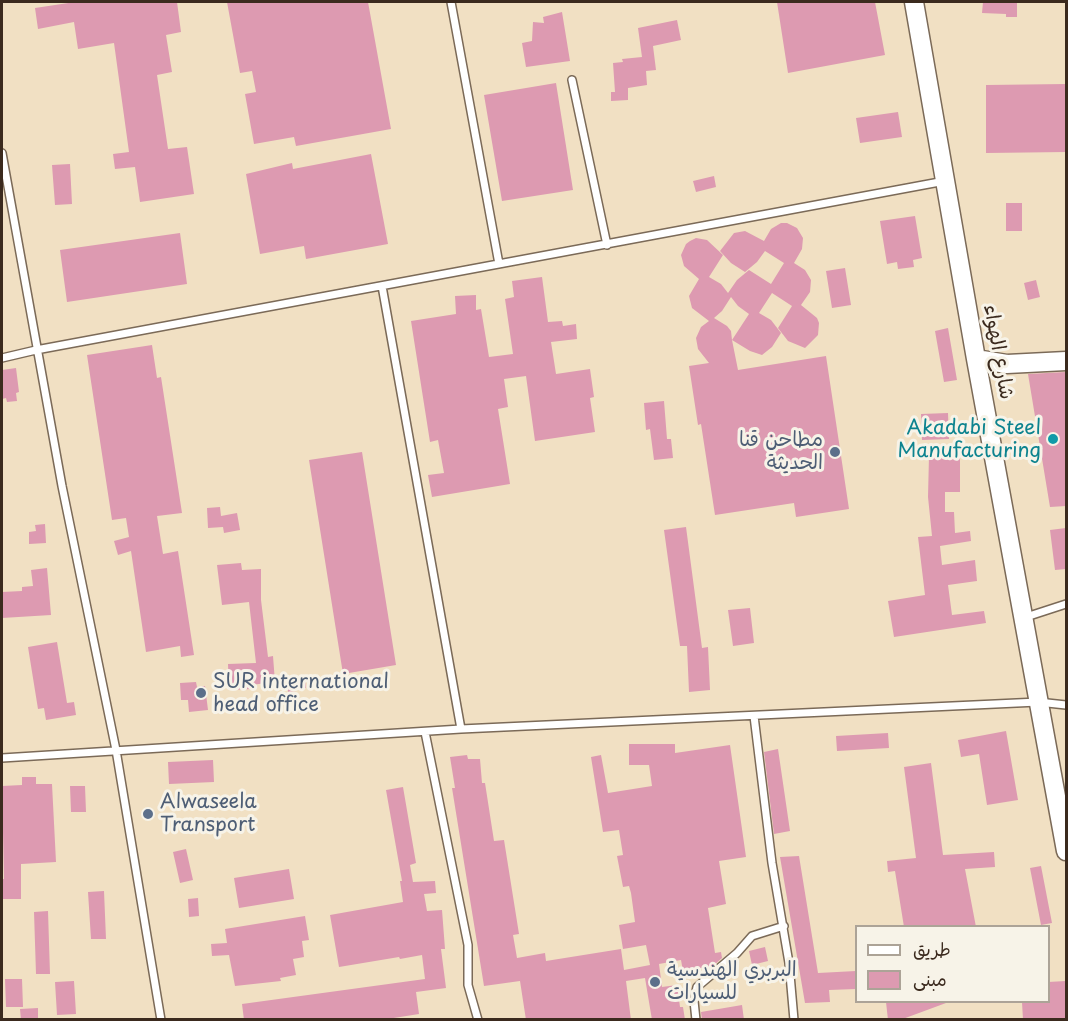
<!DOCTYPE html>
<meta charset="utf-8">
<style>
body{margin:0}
#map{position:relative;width:1068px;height:1021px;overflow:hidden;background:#f1e0c3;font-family:"Playpen Sans","Playpen Sans Arabic",sans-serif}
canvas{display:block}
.frame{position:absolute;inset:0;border:3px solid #3b2a1e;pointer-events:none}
.legend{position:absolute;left:855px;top:925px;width:195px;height:78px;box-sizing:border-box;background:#f7f3e8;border:2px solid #aca397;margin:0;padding:8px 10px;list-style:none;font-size:18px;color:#3b2a1e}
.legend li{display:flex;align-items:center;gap:12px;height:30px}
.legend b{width:30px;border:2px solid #aca397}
</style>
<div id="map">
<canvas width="1068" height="1021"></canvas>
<div class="frame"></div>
<ul class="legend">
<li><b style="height:8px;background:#fff"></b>طريق</li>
<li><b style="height:16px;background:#dd9ab1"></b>مبنى</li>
</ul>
</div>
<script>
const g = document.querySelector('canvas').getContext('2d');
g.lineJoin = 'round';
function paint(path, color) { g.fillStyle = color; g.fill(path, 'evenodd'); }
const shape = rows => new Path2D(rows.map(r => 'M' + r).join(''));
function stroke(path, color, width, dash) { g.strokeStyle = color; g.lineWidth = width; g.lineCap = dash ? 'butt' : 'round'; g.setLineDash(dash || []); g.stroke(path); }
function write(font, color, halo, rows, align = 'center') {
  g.font = font + ' "Playpen Sans","Playpen Sans Arabic",sans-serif'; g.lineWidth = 6; g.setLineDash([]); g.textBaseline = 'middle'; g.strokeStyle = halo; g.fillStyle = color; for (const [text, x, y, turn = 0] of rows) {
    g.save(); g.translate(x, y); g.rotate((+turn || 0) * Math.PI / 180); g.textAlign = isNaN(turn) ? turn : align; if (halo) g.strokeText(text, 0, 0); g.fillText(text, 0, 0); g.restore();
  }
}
paint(shape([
 [75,2,177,2,181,32,166,35,172,72,157,75,168,149,187,147,194,194,140,202,135,167,115,169,113,154,129,152,114,43,78,49,74,22,38,29,35,8],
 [227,2,368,2,391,129,296,146,294,137,254,144,245,94,256,92,252,71,240,73],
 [777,2,875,2,885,55,788,73],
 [983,2,1017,2,1017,17,1006,17,1006,14,982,13],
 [562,12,570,61,526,67,522,43,532,41,533,22,544,23,543,17],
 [677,20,681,40,653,46,656,70,646,71,647,85,628,88,628,100,611,101,611,92,615,92,613,63,623,62,622,59,642,57,638,28],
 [556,83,573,190,502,201,484,95],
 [1066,84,1066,152,986,153,986,85],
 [898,112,902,137,860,143,856,118],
 [371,154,388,244,306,259,304,246,260,254,246,174,292,163,293,169],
 [70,164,72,204,55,205,52,165],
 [714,176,716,187,696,192,693,181],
 [1006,203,1022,203,1022,231,1006,231],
 [915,216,922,258,913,260,914,267,898,269,897,262,887,264,880,221],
 [781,223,787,223,797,228,803,238,802,249,794,263,805,270,811,280,810,292,801,305,817,318,819,323,818,335,805,348,788,341,778,328,792,306,772,293,759,313,771,320,781,333,772,347,762,355,750,351,732,340,738,370,826,356,849,509,796,517,794,503,715,515,701,424,698,425,689,366,709,363,698,349,696,338,701,327,709,321,692,308,689,296,699,279,684,266,681,255,686,244,690,241,696,238,707,240,723,255,709,277,721,284,728,293,737,280,749,270,771,284,784,263,765,251,757,262,745,272,731,263,720,251,734,233,745,231,764,241,771,229],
 [731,297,738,306,749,314,732,340,731,331,727,326,714,318,722,311],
 [180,233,187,284,67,302,60,250],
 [845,268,851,305,832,308,826,271],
 [542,277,548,322,562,321,563,326,576,324,577,339,551,342,556,374,590,369,594,397,590,398,595,432,535,441,526,376,504,379,508,407,498,409,510,484,432,497,428,475,444,473,438,440,430,442,411,321,456,314,455,296,476,295,476,310,481,309,489,357,513,354,505,299,514,297,512,281],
 [1036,280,1040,297,1028,300,1024,283],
 [948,328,957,380,944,382,935,331],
 [152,345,157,378,161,377,182,513,157,516,163,554,178,551,194,655,181,657,180,646,146,652,131,551,118,555,114,541,129,537,126,518,112,520,87,355],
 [16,368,19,392,16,393,17,401,7,402,6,398,2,399,2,370],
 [1066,372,1066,506,1050,507,1028,374],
 [664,401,667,439,671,439,673,458,654,460,650,429,646,430,644,403],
 [948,413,949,439,922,440,921,414],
 [362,452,396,665,343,674,309,460],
 [929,456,960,457,960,492,945,492,945,512,954,512,955,533,970,531,971,541,940,546,942,565,975,560,977,581,948,585,952,615,984,611,986,623,894,637,888,601,925,595,918,537,932,536,928,497],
 [220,507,221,516,237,513,240,530,224,533,223,527,208,528,207,508],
 [45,524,46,543,29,544,29,532,36,531,35,525],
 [686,527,702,648,708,647,710,690,689,692,687,646,680,646,664,530],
 [1066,528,1066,569,1055,570,1050,530],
 [241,563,242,570,261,569,261,600,268,657,273,656,275,682,251,685,252,689,229,690,228,664,256,663,249,602,222,605,217,565],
 [47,568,51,615,2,618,2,592,22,591,22,587,33,586,31,570],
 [750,608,754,643,733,646,728,610],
 [57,642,67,703,74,702,76,715,46,720,44,708,38,709,28,647],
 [305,678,306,688,296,688,296,691,288,692,287,679],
 [196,682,197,687,205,686,208,710,189,712,188,700,181,700,180,683],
 [1006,731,1018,800,987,805,979,754,961,757,958,740],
 [888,733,889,748,837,751,836,736],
 [629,744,675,744,675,753,730,745,746,857,719,861,726,904,708,908,715,953,721,952,722,958,713,966,683,971,681,960,659,964,662,987,677,985,680,1007,683,1007,685,1020,652,1020,645,978,626,981,631,1020,526,1020,520,981,484,986,452,788,455,788,450,757,467,755,468,759,480,759,482,783,485,783,494,841,504,840,519,934,513,935,517,958,545,953,546,961,621,949,624,970,650,965,646,945,623,949,619,925,635,922,631,893,629,886,623,887,617,856,623,855,619,830,603,832,591,757,601,755,608,793,652,786,649,765,629,765],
 [778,749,790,831,774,834,764,752],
 [213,760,214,782,169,784,168,762],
 [931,763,943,855,994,852,995,867,965,869,976,927,904,927,895,871,888,872,887,861,916,858,904,767],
 [22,777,36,777,36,784,52,784,56,862,21,864,21,899,2,899,2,879,4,879,2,786,22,785],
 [70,786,85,786,86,812,71,812],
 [403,787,416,863,410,865,413,882,435,881,436,893,424,894,427,911,442,910,445,949,441,949,446,988,416,992,419,1014,381,1020,244,1020,242,1004,425,979,422,955,400,959,399,957,339,967,330,915,403,902,400,881,402,881,386,790],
 [186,849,193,880,180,883,173,852],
 [799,856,818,973,856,971,856,989,829,990,830,1002,805,1003,780,857],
 [1041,866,1052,923,1041,925,1030,868],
 [289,869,294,899,239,908,234,878],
 [104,891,106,939,91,939,88,892],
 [198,898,199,916,189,917,188,899],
 [48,911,50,974,36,974,34,912],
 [305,916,309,940,302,941,304,957,293,959,296,975,280,978,281,981,235,986,229,955,212,956,211,944,227,943,225,929],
 [765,947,768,961,752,965,749,951],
 [5,979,22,979,23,1007,6,1007],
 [74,981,76,1014,57,1015,55,982],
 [1066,981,1066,1020,1023,1020,1022,1002,1048,1002,1048,982],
 [886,1002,946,1002,946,1003,900,1020,888,1020],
 [742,1005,744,1020,702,1020,701,1012],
 [38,1008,38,1020,21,1020,20,1009]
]), '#dd9ab1');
const lane = shape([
 [451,2,499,264],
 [572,80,607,245],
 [2,153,62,486,116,750,161,1020],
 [382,286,461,729],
 [2,358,36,350,945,181],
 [1023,618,1066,604],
 [754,716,772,863,789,963,794,1020],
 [425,732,468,945,468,985,478,1020],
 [2,758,461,729,1038,702,1066,705],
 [696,1020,694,1001,697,987,737,953,752,936,784,926]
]);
const secondary = shape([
 [914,2,976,359,1066,851],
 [976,359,1007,364,1066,361]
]);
stroke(lane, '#7b6a58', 10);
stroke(secondary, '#7b6a58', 21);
stroke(lane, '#fff', 7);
stroke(secondary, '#fff', 18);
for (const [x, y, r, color] of [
 [1053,439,6,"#0f9aa8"],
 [835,452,6,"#5c6f8a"],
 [201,693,6,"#5c6f8a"],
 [148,814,6,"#5c6f8a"],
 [655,982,6,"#5c6f8a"]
]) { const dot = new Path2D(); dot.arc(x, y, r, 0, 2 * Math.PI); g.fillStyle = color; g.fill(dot); stroke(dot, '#f7f3e8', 2); }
write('20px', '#3b2a1e', '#f7f3e8', [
 ["شارع الهواء",998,352,80]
]);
write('20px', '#0d838f', '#f7f3e8', [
 ["Akadabi Steel",1041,428],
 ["Manufacturing",1041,451]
], 'right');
write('20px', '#4e5e75', '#f7f3e8', [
 ["مطاحن قنا",823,440,"right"],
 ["الحديثة",823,463,"right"],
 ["SUR international",213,682],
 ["head office",213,705],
 ["Alwaseela",160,802],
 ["Transport",160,825],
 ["البربري الهندسية",667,970],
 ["للسيارات",667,993]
], 'left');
</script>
